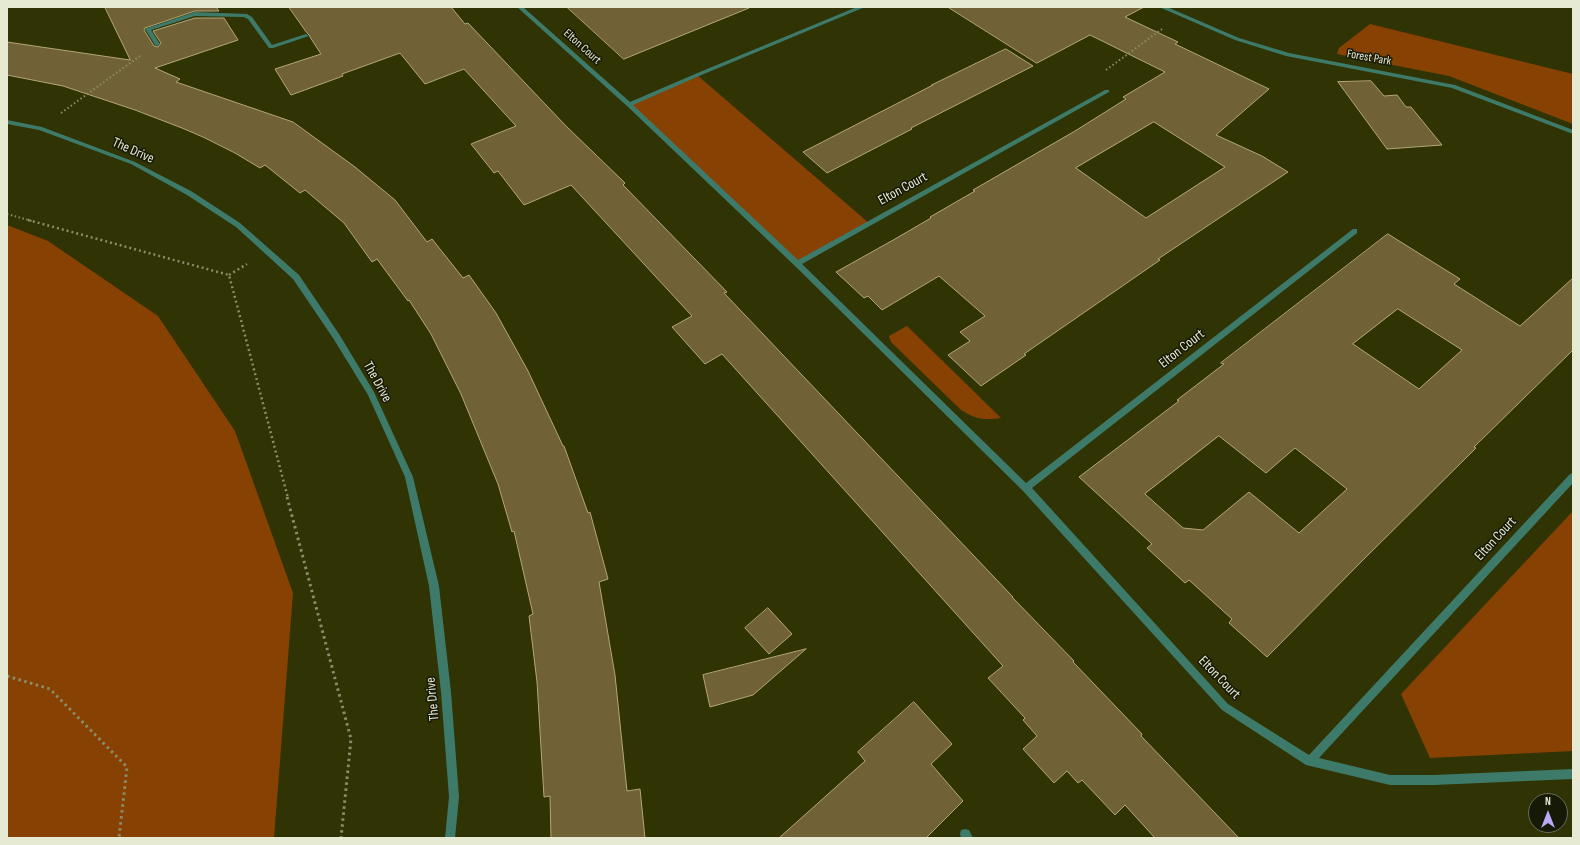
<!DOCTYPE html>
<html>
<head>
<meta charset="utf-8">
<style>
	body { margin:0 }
	#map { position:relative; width:1580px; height:845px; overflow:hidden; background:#303303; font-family:"Sofia Sans Condensed",sans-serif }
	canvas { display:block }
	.frame { position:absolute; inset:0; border:8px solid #e7ead2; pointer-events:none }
	.north { position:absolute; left:1528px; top:793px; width:40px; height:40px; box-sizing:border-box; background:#171907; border:1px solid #6a6d58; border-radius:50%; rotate:0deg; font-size:11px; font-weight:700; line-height:16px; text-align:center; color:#e7ead2 }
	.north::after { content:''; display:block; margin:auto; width:14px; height:18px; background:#baaaf6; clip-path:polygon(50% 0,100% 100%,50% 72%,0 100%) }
</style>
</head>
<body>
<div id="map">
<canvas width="1580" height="845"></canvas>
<div class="frame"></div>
<div class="north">N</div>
</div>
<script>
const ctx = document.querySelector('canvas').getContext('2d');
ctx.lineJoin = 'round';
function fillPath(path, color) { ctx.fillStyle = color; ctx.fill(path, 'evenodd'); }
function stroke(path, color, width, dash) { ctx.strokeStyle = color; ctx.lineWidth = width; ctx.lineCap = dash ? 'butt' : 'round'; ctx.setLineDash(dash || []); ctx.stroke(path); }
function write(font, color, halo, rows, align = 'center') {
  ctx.font = font + ' "Sofia Sans Condensed",sans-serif'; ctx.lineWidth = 3; ctx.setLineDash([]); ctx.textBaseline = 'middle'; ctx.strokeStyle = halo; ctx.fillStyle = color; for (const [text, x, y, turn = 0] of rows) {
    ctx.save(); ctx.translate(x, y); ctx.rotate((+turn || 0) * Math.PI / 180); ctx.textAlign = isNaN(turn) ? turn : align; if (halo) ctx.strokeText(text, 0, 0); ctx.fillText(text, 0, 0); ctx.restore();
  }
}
const green = new Path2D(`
	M1370,24L1573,74V124L1449,76L1337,54L1339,48Z
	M697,75L870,224L797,264L629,105Z
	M7,225L48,241L158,316L235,431L293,593L274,838H7Z
	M907,326L1001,418C983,420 977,420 961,410L891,342L889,336Z
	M1573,511V751L1430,758L1401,694Z`);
const building = new Path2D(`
	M105,7H216L219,11H195L145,28L144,30L154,46L158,47L161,43L153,31L195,18H224L238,40L155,68L180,79L176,82L293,122L355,167L395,200L427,242L432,239L463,278L469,275L496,313L528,371L563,446H564L588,513L590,512L608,579L599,582L615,675L627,791L640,789L645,838H551L550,796L544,797L537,682L529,616L533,614L514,531L512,532L498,484L461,394L431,334L409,300L408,301L377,259L372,262L344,223L305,190L300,193L265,165L260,168L235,153L203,137L182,128L135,110L63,86L7,75V42L130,60Z
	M289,7H451L465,24L468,23L566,126L625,183L623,185L727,292L724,293L1013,597H1012L1074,661L1073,662L1142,734L1141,736L1239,838H1155L1125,805L1115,815L1082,780L1078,783L1067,771L1054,783L1023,749L1037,736L1023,720L1025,718L988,678L1003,666L722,354L705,364L672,327L692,316L571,185L524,205L498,171L494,173L471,144L516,126L464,69L425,84L400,53L342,74L343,76L291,95L275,69L321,54L310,37V36L307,33Z
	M567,7H749V8L624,59Z
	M948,7H1144L1125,17L1178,42L1175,44L1269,89L1216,135L1262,156L1288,172L1158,259L1160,260L1024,354L1026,355L981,386L948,355L970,341L960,332L985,316L939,276L882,310L868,296L864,298L836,272L895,239L931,218L930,217L975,191L973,190L992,179L1075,131L1126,99L1123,97L1165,72L1090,35L1037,63ZM1154,122L1225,167L1146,218L1076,168Z
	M1006,49L1033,66L911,128L912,129L827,173L803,152L933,85H932Z
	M1371,81L1384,96L1397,95L1406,107H1411L1442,145L1387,149L1338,82Z
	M1388,234L1460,279L1454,284L1520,326L1573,278V350L1474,447L1476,448L1363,560L1267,657L1229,623L1232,619L1189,580L1185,583L1147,548L1152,544L1079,477L1179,401L1177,400L1224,364L1221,363ZM1398,309L1462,350L1419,389L1353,344ZM1219,436L1266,473L1295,448L1347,489L1299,533L1249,492L1203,530L1183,528L1145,494Z
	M768,608L792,634L769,654L745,628Z
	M806,649L753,695L710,707L703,675Z
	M914,702L952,744L931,764L963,801L926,838H779L865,761L858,752Z`);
const pathFar2 = new Path2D(`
	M1106,70L1162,29
	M61,113L140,56
	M7,214L32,221`);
const pathFar1 = new Path2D(`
	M28,220L229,275L288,498
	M229,275L247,264`);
const path = new Path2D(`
	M287,497L351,739L341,838
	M7,676L50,689L127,767L119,838`);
const minor = new Path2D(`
	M517,7H523L630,102L695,74L857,7H865L699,76L633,105L798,260L1105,90H1109V92L802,264L1026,483L1353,229H1357V233L1032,488L1228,704L1309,755L1570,474L1573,473V483L1319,758L1390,775H1434L1573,769V779L1434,785H1390L1306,765L1222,710L1023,491L795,266L627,106Z
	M1159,7H1167L1239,38L1289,53L1455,85L1573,130V134L1452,88L1286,56L1235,40Z
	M195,12L247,14L252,17L272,45L306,34L309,36L273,48H269L248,19L244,17L195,16L151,30L160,44L157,46L155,45L145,29Z
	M7,120L42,127L135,162L191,191L240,223L299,275L339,334L374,392L413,477L439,586L451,692L459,797L455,838H445L449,797L441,692L429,586L405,477L368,395L333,338L293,279L236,227L187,195L131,164L39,130L7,124Z
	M965,829L969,830L973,838H961L960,834L961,830Z`);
const farStreetnames = [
	["Elton Court",582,47,42],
	["Forest Park",1369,58,10]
];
const streetNames = [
	["The Drive",133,151,24],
	["Elton Court",903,189,-29],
	["Elton Court",1182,349,-38],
	["The Drive",377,382,61],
	["Elton Court",1496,539,-47],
	["Elton Court",1219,678,46],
	["The Drive",433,699,-95]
];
fillPath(green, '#874203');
fillPath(building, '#706236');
stroke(building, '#b4a677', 1);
stroke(pathFar2, '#8a8d69', 2, [1.5, 2.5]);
stroke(pathFar1, '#8a8d69', 2.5, [2, 3]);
stroke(path, '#8a8d69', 3, [2.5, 3.5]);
fillPath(minor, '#3d7a69');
write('12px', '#e7ead2', '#171907', farStreetnames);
write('14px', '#e7ead2', '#171907', streetNames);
</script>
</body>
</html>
